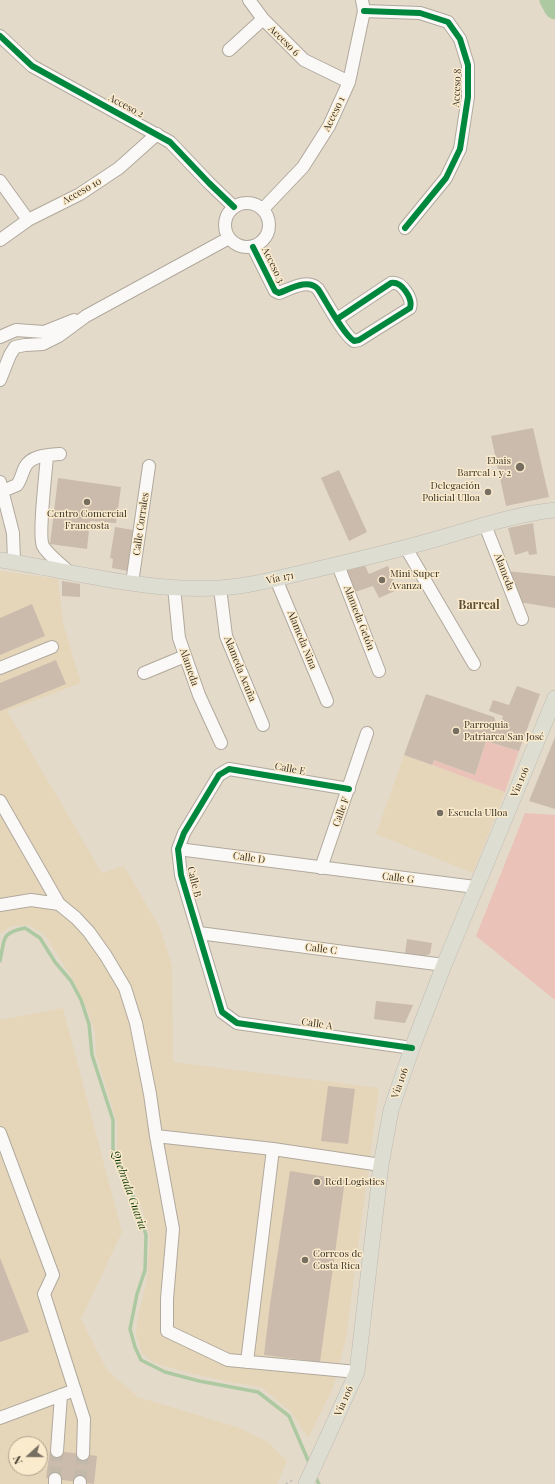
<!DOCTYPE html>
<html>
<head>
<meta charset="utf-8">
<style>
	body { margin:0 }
	#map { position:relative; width:555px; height:1484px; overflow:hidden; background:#e4daca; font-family:"Playfair Display",serif }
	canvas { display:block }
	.north { position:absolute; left:8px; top:1436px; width:40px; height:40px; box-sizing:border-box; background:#fbebcd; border:1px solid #aea28b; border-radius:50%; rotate:249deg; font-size:11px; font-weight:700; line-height:16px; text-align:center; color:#3a3428 }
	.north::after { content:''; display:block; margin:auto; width:14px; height:18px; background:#766e61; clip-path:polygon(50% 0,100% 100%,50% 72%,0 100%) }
</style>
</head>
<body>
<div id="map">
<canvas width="555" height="1484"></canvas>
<div class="north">N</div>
</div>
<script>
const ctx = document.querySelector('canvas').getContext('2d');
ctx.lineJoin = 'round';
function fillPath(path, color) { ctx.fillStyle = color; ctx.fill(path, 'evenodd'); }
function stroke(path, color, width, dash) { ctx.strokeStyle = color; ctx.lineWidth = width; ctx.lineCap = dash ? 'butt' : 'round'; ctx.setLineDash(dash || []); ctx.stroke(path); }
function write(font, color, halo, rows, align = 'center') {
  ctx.font = font + ' "Playfair Display",serif'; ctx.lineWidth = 3; ctx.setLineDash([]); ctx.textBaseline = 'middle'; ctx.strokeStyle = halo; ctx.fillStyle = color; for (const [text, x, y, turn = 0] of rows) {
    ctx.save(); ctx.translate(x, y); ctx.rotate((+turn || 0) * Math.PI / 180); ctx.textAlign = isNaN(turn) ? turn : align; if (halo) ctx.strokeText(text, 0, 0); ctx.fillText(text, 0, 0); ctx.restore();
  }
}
const built = new Path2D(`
	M0,571L58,579L63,623L81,683L7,711L102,873L124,866L160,928L172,966L173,1062L379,1088L346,1338L333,1388L308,1438L291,1412L261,1387L229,1382L185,1372L152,1362L142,1353L136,1335L138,1316L147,1280L150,1238L141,1205L117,1153V1123L96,1054L95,1033L89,1014L71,976L44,934L29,925L11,926L0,934Z
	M404,755L505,792L473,873L376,834Z
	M63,1008L122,1232L81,1319L107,1370L138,1397L237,1427L268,1442L287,1461L277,1484H0V1020ZM16,1444H40V1468H16Z`);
const green = new Path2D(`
	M486,741L519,751L505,792L432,765L434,760L475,775Z
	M525,813L555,815V1000L476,936Z`);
const stream = new Path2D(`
	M0,961C5,939 0,933 25,928L40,938L55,962L71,981L81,1000L89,1024L92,1055L113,1120V1149L120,1172L133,1196L146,1235L145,1270L137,1294L130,1329L135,1347L141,1360L165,1372L199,1381L258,1392L289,1416L310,1465
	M315,1476L319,1484`);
const river = new Path2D(`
	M550,0L555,9`);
const building = new Path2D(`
	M533,428L549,497L506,506L491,436Z
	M339,470L367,532L349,541L321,478Z
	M58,478L121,487L116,523L90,521L87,549L50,544Z
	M533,523L537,554L529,555L528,551L515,555L508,528Z
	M115,527L134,530L128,571L112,568L113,559L110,558Z
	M363,562L369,574L388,566L397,590L379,598L373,586L355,592L345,567Z
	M507,571L555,576V608L519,602Z
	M62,581L80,584V597L62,596Z
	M32,604L45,636L0,655V618Z
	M56,660L66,684L0,711V683Z
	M517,686L540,694L519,751L486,741L475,775L434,760L432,765L404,755L426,694L494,717L496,722L500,724L503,716L489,711L493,700L509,705Z
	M555,737V809L529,801Z
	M407,939L432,943L430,954L422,957L405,954Z
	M376,1001L413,1005L405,1023L374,1019Z
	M328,1086L355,1089L348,1144L321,1141Z
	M290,1171L345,1180L320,1362L264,1355L270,1304Z
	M0,1258L29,1332L0,1342Z
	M50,1450L97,1456L94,1484L46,1478Z`);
const minorTunnel = new Path2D(`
	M55,1479L57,1451
	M80,1482L83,1454`);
const path = new Path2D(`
	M286,1484L294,1479`);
const minor = new Path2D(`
	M249,0L263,19L304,60L349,82
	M364,11L420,13L448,22L460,39L468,65V97L460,149L446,178L405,228
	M0,36L32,66L170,142L209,183L234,207
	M229,50L263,19
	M0,181L28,220
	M225 225a22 22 0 1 1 44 0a22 22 0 1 1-44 0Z
	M263,209L303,167L329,126L349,82L364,11L362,0
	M0,240L28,220L80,194L119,168L157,134
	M253,247L275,291L279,293C290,289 308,278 318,289C326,301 343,334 354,341L359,340L410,308C413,299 402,281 391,283L337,319
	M0,337L16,330L44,332L74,320
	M0,380L10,355L15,347L25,345L43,344L59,336L86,316L229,238
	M47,456C46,471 38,536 43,546C48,555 62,565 70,573
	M0,482L13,533L14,562
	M3,491L17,485C21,480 22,473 25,467C31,455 48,455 60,454
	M485,525L522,619
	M406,548L474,664
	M338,565L379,671
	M276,579L327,701
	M132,583L149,466
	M174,587L179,638L199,695L221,743
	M220,588L226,636L263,725
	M0,668L52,647
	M144,673L185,656
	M349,789L229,769L219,775L184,833L178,849L181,875L222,1012L237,1023L412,1048
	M0,801L59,904
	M178,849L475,887
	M321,868L367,733
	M0,905L31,900L59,904L76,918L89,932L106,956L125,988L136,1023L150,1094L156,1136L173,1229L167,1299V1331L228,1360L357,1372
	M199,933L444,965
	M0,1133L53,1275L44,1294L84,1419L83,1454
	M156,1136L273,1149L381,1165
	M247,1362L273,1149
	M0,1418L75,1390
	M57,1451L61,1395
	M55,1484V1479
	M80,1484V1482`);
const major = new Path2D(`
	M0,560C72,571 145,592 219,588C251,586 283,577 314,570C356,560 399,550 440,538C478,527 516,514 555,510
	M306,1484L357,1372L381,1165L391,1110L412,1048L444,965L555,698`);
const cycleway = new Path2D(`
	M364,11L420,13L448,22L460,39L468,65V97L460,149L446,178L405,228
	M0,36L32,66L170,142L209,183L234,207
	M253,247L275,291L279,293C290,289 308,278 318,289C326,301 343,334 354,341L359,340L410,308C413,299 402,281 391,283L337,319
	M349,789L229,769L219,775L184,833L178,849L181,875L222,1012L237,1023L412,1048`);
const markers = [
	[520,467,5,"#766e61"],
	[488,492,4,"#766e61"],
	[87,502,4,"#766e61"],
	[382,580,4,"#766e61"],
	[456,731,4,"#766e61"],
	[440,813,4,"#766e61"],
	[317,1182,4,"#766e61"],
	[305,1260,4,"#766e61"]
];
const streetNames = [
	["Acceso 6",284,41,45],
	["Acceso 8",457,88,-87],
	["Acceso 2",126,106,28],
	["Acceso 1",334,114,-64],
	["Acceso 10",82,191,-30],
	["Acceso 3",273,265,64],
	["Calle Corrales",141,524,-82],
	["Alameda",504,572,69],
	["Vía 171",280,578,-12],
	["Alameda Getón",359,618,69],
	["Alameda Nina",302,640,68],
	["Alameda",189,667,71],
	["Alameda Acuña",240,669,68],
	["Calle E",290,769,10],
	["Vía 106",520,782,-67],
	["Calle F",341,812,-70],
	["Calle D",249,858,8],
	["Calle G",398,878,7],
	["Calle B",194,882,76],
	["Calle C",321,949,7],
	["Calle A",317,1024,8],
	["Vía 106",400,1083,-71],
	["Vía 106",344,1401,-66]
];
const poiNames = [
	["Ebais",511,461,"right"],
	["Barreal 1 y 2",511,473,"right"],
	["Delegación",480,486,"right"],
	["Policial Ulloa",480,498,"right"],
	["Centro Comercial",87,514,"center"],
	["Francosta",87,526,"center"],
	["Mini Super",390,574],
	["Avanza",390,586],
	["Parroquia",464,725],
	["Patriarca San José",464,737],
	["Escuela Ulloa",448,813],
	["Red Logistics",325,1182],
	["Correos de",313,1254],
	["Costa Rica",313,1266]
];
const waterNames = [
	["Quebrada Guaria",129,1190,70]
];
const quarterNames = [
	["Barreal",479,605]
];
fillPath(built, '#e5d6ba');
fillPath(green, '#eac2b8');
stroke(stream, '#adc9a2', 3.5);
stroke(river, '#adc9a2', 21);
fillPath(building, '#cabbad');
stroke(minorTunnel, '#c2b9aa', 12, [12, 6]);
stroke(minor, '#b0a99d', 14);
stroke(major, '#bfbab2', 16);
stroke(path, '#c5c0bb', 2, [2, 3]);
stroke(minor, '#fbf9f7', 12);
stroke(major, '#ddddd1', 15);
stroke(cycleway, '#00873e', 6);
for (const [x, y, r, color] of markers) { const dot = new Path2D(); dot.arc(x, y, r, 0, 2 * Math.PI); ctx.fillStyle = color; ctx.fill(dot); stroke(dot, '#fbebcd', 1.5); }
write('10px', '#3a3428', '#fbebcd', streetNames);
write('10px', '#3a3428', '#fbebcd', poiNames, 'left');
write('italic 11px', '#0a3807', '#fbebcd', waterNames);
write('bold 12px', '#5e5036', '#fbebcd', quarterNames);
</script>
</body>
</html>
